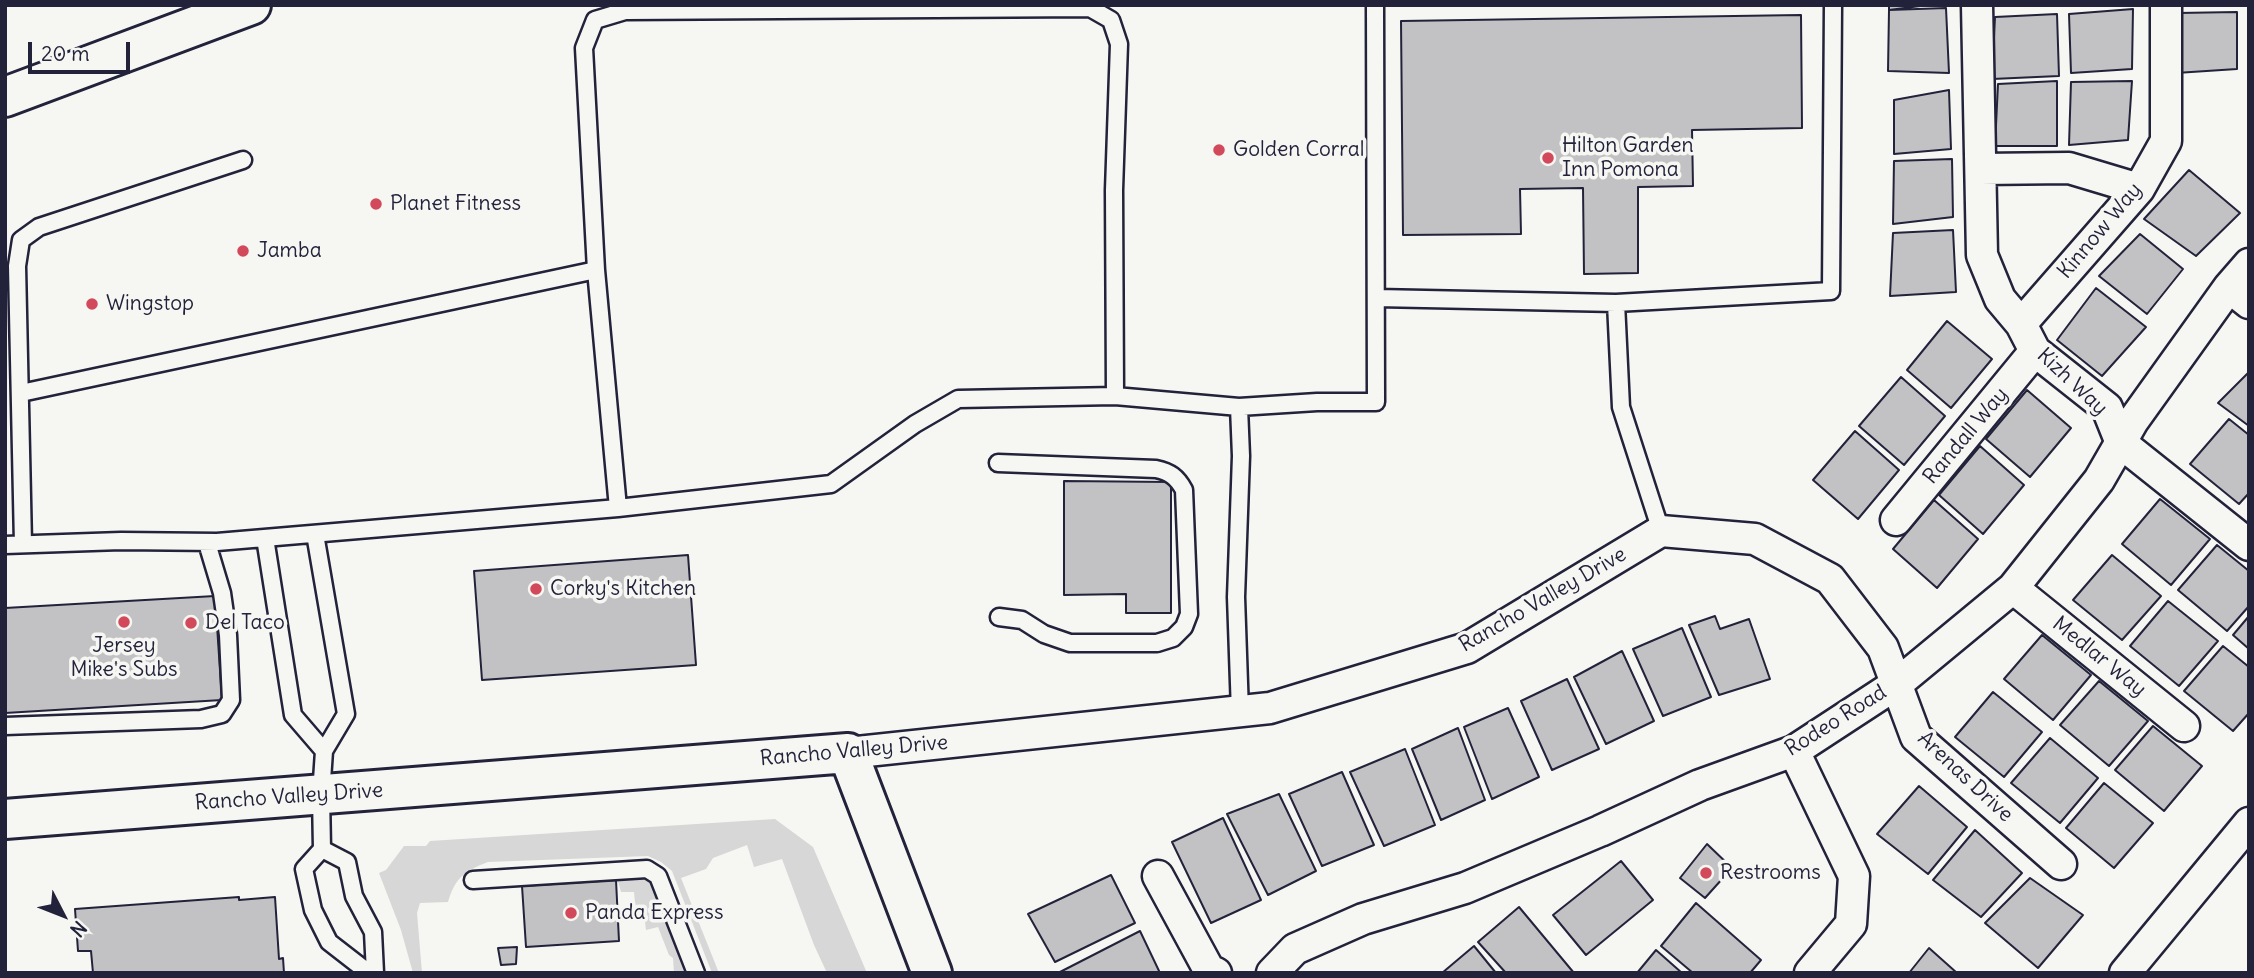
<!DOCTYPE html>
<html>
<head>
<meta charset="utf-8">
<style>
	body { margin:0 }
	#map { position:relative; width:2254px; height:978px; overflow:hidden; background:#f6f6f2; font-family:Delius,sans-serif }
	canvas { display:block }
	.frame { position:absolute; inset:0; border:7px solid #22223b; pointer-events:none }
	.north { position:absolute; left:28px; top:880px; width:70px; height:70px; -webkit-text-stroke:5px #f6f6f2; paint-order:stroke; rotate:132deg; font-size:19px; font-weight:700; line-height:28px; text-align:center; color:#22223b }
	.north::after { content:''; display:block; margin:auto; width:24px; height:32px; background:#22223b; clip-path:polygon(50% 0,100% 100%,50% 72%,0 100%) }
	.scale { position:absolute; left:28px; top:42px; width:102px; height:32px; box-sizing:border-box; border:4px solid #22223b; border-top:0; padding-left:9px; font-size:21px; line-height:24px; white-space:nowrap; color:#22223b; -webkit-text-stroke:5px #f6f6f2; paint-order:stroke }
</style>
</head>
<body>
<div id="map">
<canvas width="2254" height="978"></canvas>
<div class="frame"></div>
<div class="north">N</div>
<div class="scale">20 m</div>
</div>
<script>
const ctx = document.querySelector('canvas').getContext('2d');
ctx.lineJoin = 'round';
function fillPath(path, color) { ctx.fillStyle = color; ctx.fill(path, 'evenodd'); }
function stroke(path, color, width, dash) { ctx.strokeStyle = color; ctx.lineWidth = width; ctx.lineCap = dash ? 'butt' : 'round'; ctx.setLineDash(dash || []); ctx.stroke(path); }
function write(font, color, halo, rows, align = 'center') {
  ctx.font = font + ' Delius,sans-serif'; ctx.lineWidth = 7; ctx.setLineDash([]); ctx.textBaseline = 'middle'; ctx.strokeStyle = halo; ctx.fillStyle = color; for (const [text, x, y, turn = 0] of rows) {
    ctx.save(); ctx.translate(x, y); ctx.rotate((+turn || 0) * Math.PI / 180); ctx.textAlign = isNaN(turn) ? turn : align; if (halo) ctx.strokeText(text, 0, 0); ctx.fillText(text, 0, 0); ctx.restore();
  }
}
const green = new Path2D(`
	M775,819L813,847L867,973H827L814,945L782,859L754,867L747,845L713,858L706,869L681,878L719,973H712L672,871L661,862L648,856L488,862C464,871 455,878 448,902L420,903L417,913L422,973H413L401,930L379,873L386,870L404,846H426L430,841Z
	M648,878L656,888L689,973H674L673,958L669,955L658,927L646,930L644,914H636L634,892H621L618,881Z`);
const building = new Path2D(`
	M1889,5H1928L1889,10Z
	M1946,8L1949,73L1888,71L1889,10Z
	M2133,9L2132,69L2071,73L2069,14Z
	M2237,12V69L2176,73L2178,13Z
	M2057,14L2059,76L1992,79L1995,17Z
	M1801,15L1802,128L1692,130L1693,186L1638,187V273L1584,274L1583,188L1520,189L1521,234L1403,235L1401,21Z
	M2057,81V146H1995L1998,84Z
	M2132,81L2128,140L2069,145L2071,82Z
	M1949,90L1951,149L1894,154V100Z
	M1952,159L1953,217L1893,224L1894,161Z
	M2189,170L2240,213L2196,256L2144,219Z
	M1953,230L1956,292L1890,296L1893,233Z
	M2140,234L2183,269L2147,314L2099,276Z
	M2096,288L2146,327L2102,376L2057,340Z
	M1947,321L1992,359L1951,408L1907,370Z
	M2249,372V426L2218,403Z
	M1901,377L1945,416L1904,465L1859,426Z
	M2027,390L2071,428L2030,477L1986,439Z
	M2229,419L2249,435V493L2239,504L2190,464Z
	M1855,431L1899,470L1858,519L1813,480Z
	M1980,446L2024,485L1983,534L1939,495Z
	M1064,481L1171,482V613H1126V594L1064,595Z
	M2160,499L2210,539L2171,585L2122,544Z
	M1934,500L1978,539L1937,588L1893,549Z
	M2217,545L2249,571V606L2227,631L2178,590Z
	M688,555L696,665L482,680L474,571Z
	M2112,555L2161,596L2122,640L2073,600Z
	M215,596L222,700L5,713V608Z
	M2168,601L2218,641L2179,686L2130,646Z
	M1715,616L1720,629L1749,619L1770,679L1719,695L1689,625Z
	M2249,616V649L2233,635Z
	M1682,628L1711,697L1663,716L1633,649Z
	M2042,635L2091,675L2053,720L2004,679Z
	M2223,646L2249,667V713L2233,731L2184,691Z
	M1622,651L1654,721L1606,744L1574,677Z
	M1567,679L1599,749L1552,770L1521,701Z
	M2099,681L2148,721L2109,766L2060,725Z
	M1993,692L2042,732L2004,777L1955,737Z
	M1508,708L1539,777L1492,799L1464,727Z
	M2153,726L2202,766L2164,811L2115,770Z
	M1458,728L1485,800L1441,820L1412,749Z
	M2050,738L2098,778L2060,823L2011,783Z
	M1405,749L1435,825L1384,846L1350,772Z
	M1342,772L1374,845L1322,866L1289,794Z
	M2104,783L2153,823L2114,868L2066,828Z
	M1919,786L1967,827L1928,874L1877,834Z
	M1279,794L1316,871L1268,895L1227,814Z
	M1223,818L1261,900L1211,923L1172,842Z
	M1975,830L2022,873L1981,917L1933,880Z
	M1707,844L1732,868L1705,898L1680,878Z
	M1621,861L1653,900L1586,955L1553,915Z
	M1111,875L1135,923L1055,962L1028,914Z
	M2030,878L2083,915L2038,968L1985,923Z
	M616,880L619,941L526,947L522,886Z
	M239,897V900L275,897L279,959L283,958L284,973H93L91,951H78L75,909Z
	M1696,903L1761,960L1750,973H1693L1661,946Z
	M1519,907L1574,973H1506L1478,942Z
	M1140,931L1160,973L1060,972Z
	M1474,946L1496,973H1442Z
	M517,947L516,964L501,965L498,948Z
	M1929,948L1957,973H1909Z
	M1656,950L1682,973H1637Z`);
const service = new Path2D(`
	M596,270L584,48L595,20L625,11L1090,8L1111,20L1119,44L1114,190L1115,396
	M1377,298L1616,303
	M21,393L596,270L618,508
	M1239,407L1317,402H1376L1375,5
	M998,463L1156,469C1170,472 1177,477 1184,490L1189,614L1184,627L1173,638L1157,643H1070L1044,634L1022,620L999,617
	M1661,531L1621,407L1616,303L1831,291L1833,5
	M315,534L346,714L324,751L321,795L322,849L304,869L313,910L329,942L369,973
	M265,538L293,715L324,751
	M23,544L17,266L21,240L39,227L243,160
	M5,545L121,541L217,542L618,508L831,484L915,424L958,399L1115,396L1239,407L1241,456L1236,597L1240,712
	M5,726L201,719L222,714L231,700L228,635L222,593L207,543
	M322,849L347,862L354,896L373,932L375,973
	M473,880L647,869L658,876L696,973`);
const minor = new Path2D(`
	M1977,5L1982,255L2000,299L2021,324L2035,351L2107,408L2121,443L2249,545
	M1981,169L2069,168L2139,189
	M2229,287L2249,303
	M2021,324L2139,189L2166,141V5
	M1896,520L2035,351
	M2013,588L2184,726
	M1794,751L1854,876L1851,924L1810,973
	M848,753L1270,708L1467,648L1661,531L1755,539L1830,579L1883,648L1916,737L2061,864
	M1158,876L1209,970L1216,973
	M1272,973L1295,949L1363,919L1465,888L1600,831L1700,785L1794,751L1898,683L2013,588L2099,480L2133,421L2229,287L2249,264
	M2125,973L2249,823`);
const tertiary = new Path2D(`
	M5,819L848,753L932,973`);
const motorway = new Path2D(`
	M5,97L251,5`);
const markers = [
	[1219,150,7,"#d1495b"],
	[1548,158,7,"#d1495b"],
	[376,204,7,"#d1495b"],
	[243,251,7,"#d1495b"],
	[92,304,7,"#d1495b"],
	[536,589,7,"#d1495b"],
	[124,622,7,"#d1495b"],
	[191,623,7,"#d1495b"],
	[1706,873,7,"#d1495b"],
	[571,913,7,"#d1495b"]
];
const poiNames = [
	["Hilton Garden",1562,146],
	["Inn Pomona",1562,170],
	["Golden Corral",1233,150],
	["Planet Fitness",390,204],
	["Jamba",257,251],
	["Wingstop",106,304],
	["Corky's Kitchen",550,589],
	["Del Taco",205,623],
	["Jersey",124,646,"center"],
	["Mike's Subs",124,670,"center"],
	["Restrooms",1720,873],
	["Panda Express",585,913]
];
const streetNames = [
	["Kinnow Way",2100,231,-50],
	["Kizh Way",2072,382,43],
	["Randall Way",1966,436,-50],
	["Rancho Valley Drive",1543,600,-30],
	["Medlar Way",2099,657,39],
	["Rodeo Road",1836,721,-32],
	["Rancho Valley Drive",854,751,-5],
	["Arenas Drive",1965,777,43],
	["Rancho Valley Drive",289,797,-4]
];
fillPath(green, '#d7d7d7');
fillPath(building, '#c2c2c4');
stroke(building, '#22223b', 2);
stroke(service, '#22223b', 21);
stroke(minor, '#22223b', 35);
stroke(tertiary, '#22223b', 44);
stroke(motorway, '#22223b', 44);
stroke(service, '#f6f6f2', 16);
stroke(minor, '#f6f6f2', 30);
stroke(tertiary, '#f6f6f2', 38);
stroke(motorway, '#f6f6f2', 38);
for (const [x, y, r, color] of markers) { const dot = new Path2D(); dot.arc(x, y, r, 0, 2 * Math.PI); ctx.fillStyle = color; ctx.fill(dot); stroke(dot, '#f6f6f2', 2.5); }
write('21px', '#22223b', '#f6f6f2', poiNames, 'left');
write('21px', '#22223b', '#f6f6f2', streetNames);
</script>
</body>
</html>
